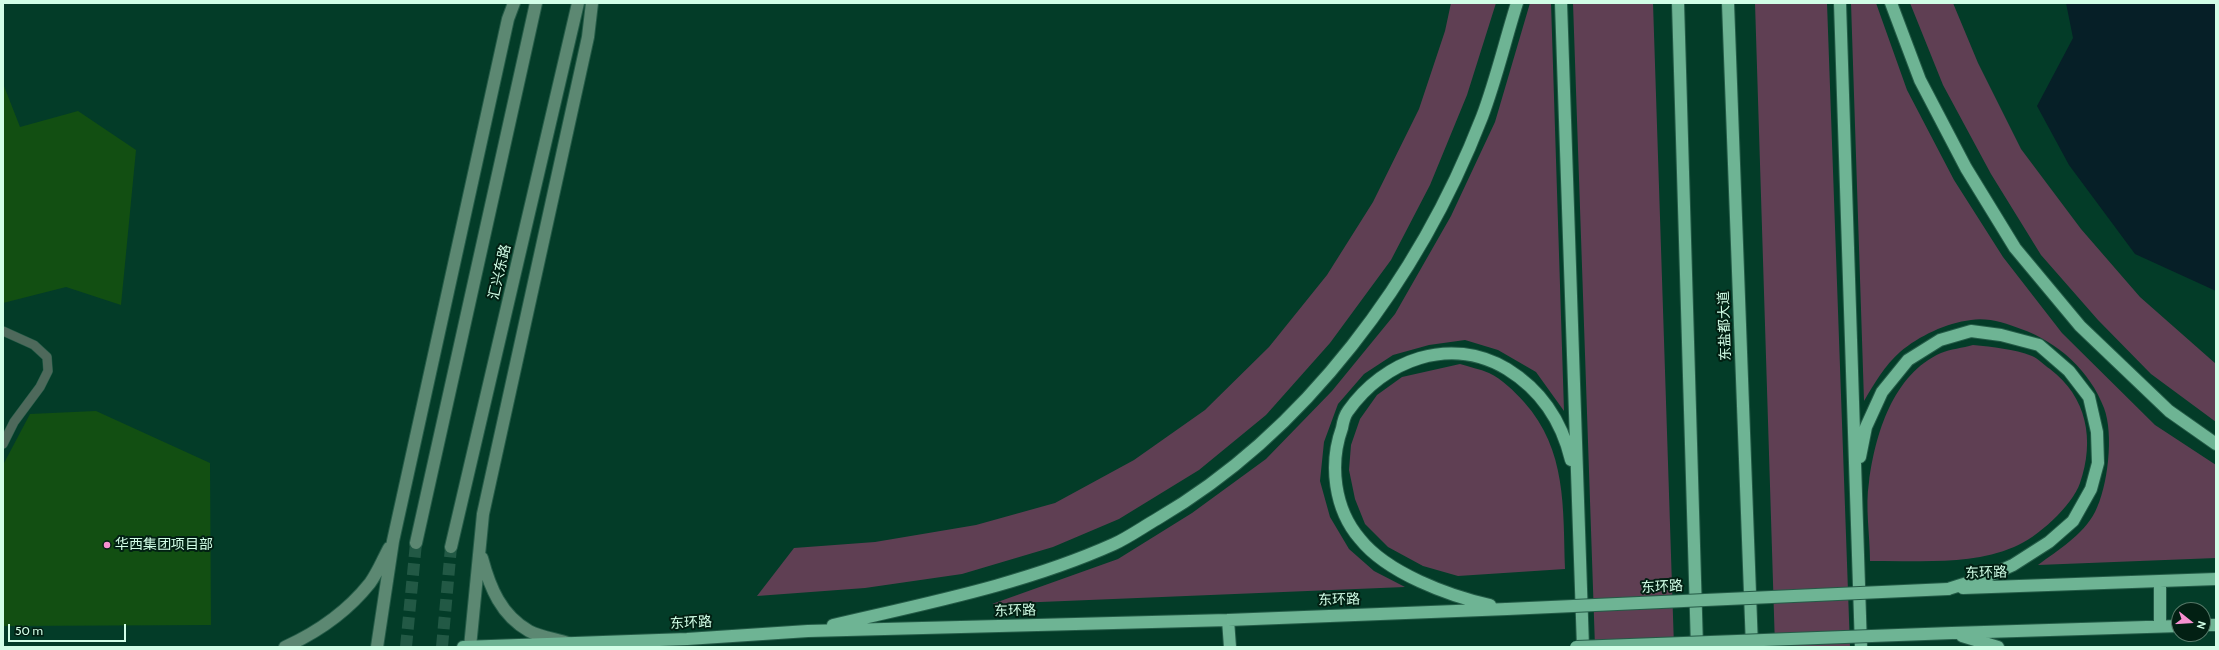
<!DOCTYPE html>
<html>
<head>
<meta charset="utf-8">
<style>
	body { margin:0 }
	#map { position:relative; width:2219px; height:650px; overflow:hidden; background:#033c28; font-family:Cabin,sans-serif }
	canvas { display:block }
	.frame { position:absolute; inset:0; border:4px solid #d2fee7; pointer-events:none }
	.north { position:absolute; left:2171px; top:602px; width:40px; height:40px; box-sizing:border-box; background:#022013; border:1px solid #557968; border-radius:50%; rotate:107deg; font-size:11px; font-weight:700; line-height:16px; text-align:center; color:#d2fee7 }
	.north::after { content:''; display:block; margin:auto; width:14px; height:18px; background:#f690d0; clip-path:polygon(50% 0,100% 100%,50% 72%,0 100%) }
	.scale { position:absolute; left:8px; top:624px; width:118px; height:18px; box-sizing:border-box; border:2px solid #d2fee7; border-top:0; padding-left:5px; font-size:12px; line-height:14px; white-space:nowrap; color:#d2fee7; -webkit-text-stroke:3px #022013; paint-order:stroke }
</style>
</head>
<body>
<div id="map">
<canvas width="2219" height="650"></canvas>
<div class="frame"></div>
<div class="north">N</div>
<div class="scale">50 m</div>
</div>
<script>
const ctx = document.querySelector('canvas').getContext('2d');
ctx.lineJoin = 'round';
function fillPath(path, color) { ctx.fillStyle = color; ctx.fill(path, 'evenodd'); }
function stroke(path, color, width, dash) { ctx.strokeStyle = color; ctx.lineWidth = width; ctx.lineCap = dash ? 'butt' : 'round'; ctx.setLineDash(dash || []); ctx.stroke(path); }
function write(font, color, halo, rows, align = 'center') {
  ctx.font = font + ' Cabin,"Noto Sans SC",sans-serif'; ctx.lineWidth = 4; ctx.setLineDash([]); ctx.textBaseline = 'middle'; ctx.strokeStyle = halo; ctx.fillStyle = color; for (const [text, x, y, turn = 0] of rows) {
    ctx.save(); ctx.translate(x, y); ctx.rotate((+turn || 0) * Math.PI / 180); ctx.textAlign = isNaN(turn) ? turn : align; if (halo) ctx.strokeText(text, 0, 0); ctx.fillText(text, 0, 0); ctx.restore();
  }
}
const green = new Path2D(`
	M1451,3H1496L1467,95L1430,185L1391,260L1330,343L1266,415L1199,470L1119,519L1053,547L962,574L865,588L757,596L794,548L875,542L976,525L1055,503L1134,460L1205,410L1269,347L1327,275L1373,202L1419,109L1445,31Z
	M1530,3H1551L1564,411L1536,372L1498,350L1465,340L1429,345L1393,355L1364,374L1338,404L1324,442L1320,481L1330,517L1349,549L1374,571L1405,587L992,604L1118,559L1192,513L1266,459L1332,391L1395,314L1451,216L1495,122Z
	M1573,3H1653L1674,647H1595Z
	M1755,3H1827L1850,647H1775Z
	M1851,3H1876L1907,90L1954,180L2003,257L2062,333L2155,425L2216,465V558L2038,565C2058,550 2083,535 2095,512C2108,487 2114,434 2104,408C2090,371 2058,342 2021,329C2006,323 1987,317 1971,320C1946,323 1919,336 1900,352C1885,365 1874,384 1864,401Z
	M1910,3H1953L1978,63L2021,149L2081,229L2140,297L2216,364V422L2151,374L2098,320L2041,255L1991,174L1943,85Z
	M1973,345C1993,347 2014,349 2032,356C2039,359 2044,365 2050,369C2087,397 2095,440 2080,483C2072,506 2037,538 2014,547C1969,566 1918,560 1870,561C1870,536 1865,506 1869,482C1875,435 1893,374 1941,353C1950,349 1963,348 1973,345Z
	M1460,364C1469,367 1480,369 1489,373C1502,379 1514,391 1524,402C1567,450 1563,508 1565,569L1458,576L1423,566L1388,547L1365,524L1355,499L1349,470L1351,445L1360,419L1377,395L1402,377Z`);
const water = new Path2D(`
	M2066,3H2216V291L2135,254L2069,165L2037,106L2073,38Z`);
const building = new Path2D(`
	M4,86L20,127L78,111L136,150L121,305L66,287L3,303Z
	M96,411L210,463L211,625L3,626V465L30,414Z`);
const secondaryTunnel = new Path2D(`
	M406,647L416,543
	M442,647L451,547`);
const lane = new Path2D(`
	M3,331L34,345L47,357L48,371L40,387L14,422L3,444`);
const secondary = new Path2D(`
	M416,543L536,3
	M451,547L578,3
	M482,558C490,588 501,615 529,631C540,637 556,639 568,643
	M285,647C318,632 347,612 370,583C378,572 383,559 389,548
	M377,647L393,541L508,19L514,3
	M470,647L483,514L588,37L592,3`);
const highway = new Path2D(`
	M1561,3L1583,647
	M1678,3L1697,647
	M1728,3L1752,647
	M1840,3L1861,647
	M1891,3L1920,80L1966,168L2015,248L2080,326L2169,411L2216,444
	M1860,457L1866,427L1882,392L1908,360L1940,340L1971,331L2001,335L2039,345L2069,371L2089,397L2097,432L2098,463L2091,489L2073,521L2049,542L2013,565L1986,577L1948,589
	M2160,582V626
	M1963,588L2216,579
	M1490,605C1449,596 1387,573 1360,539C1334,509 1329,464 1342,428C1343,422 1345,415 1348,411C1384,360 1450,335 1507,369C1541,390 1562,422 1571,460
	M1228,620L1230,647
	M833,625C927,603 1025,584 1114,544C1129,537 1143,527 1157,519C1306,432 1420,277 1482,117C1496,80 1505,41 1517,3
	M2203,625H2216
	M1952,633L2179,626
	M1962,636L1998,647
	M463,647L687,639L808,631L1228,620L1507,609`);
const highwayBridge = new Path2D(`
	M1507,609L1948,589
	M1576,647L1952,633`);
const markers = [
	[107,545,4,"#f690d0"]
];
const streetNames = [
	["汇兴东路",500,272,-77],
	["东盐都大道",1725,326,-92],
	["东环路",1986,573,-2],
	["东环路",1662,587,-3],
	["东环路",1339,600,-2],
	["东环路",1015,611,-2],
	["东环路",691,623,-3]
];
const poiNames = [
	["华西集团项目部",115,545]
];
fillPath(green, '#5f3f53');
fillPath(water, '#061f27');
fillPath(building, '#124f12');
stroke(secondaryTunnel, '#225945', 12, [12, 6]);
stroke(lane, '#245b47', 10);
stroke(secondary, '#245b47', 14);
stroke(highway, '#245b47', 14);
stroke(lane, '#4e695b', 9);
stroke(secondary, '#5c8872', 12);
stroke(highway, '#6eb494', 12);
stroke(highwayBridge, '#245b47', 14, []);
stroke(highwayBridge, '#6eb494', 12);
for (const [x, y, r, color] of markers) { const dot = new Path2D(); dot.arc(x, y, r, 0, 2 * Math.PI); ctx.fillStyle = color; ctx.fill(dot); stroke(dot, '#022013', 1.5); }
write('14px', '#d2fee7', '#022013', streetNames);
write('14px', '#d2fee7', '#022013', poiNames, 'left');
</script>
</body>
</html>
